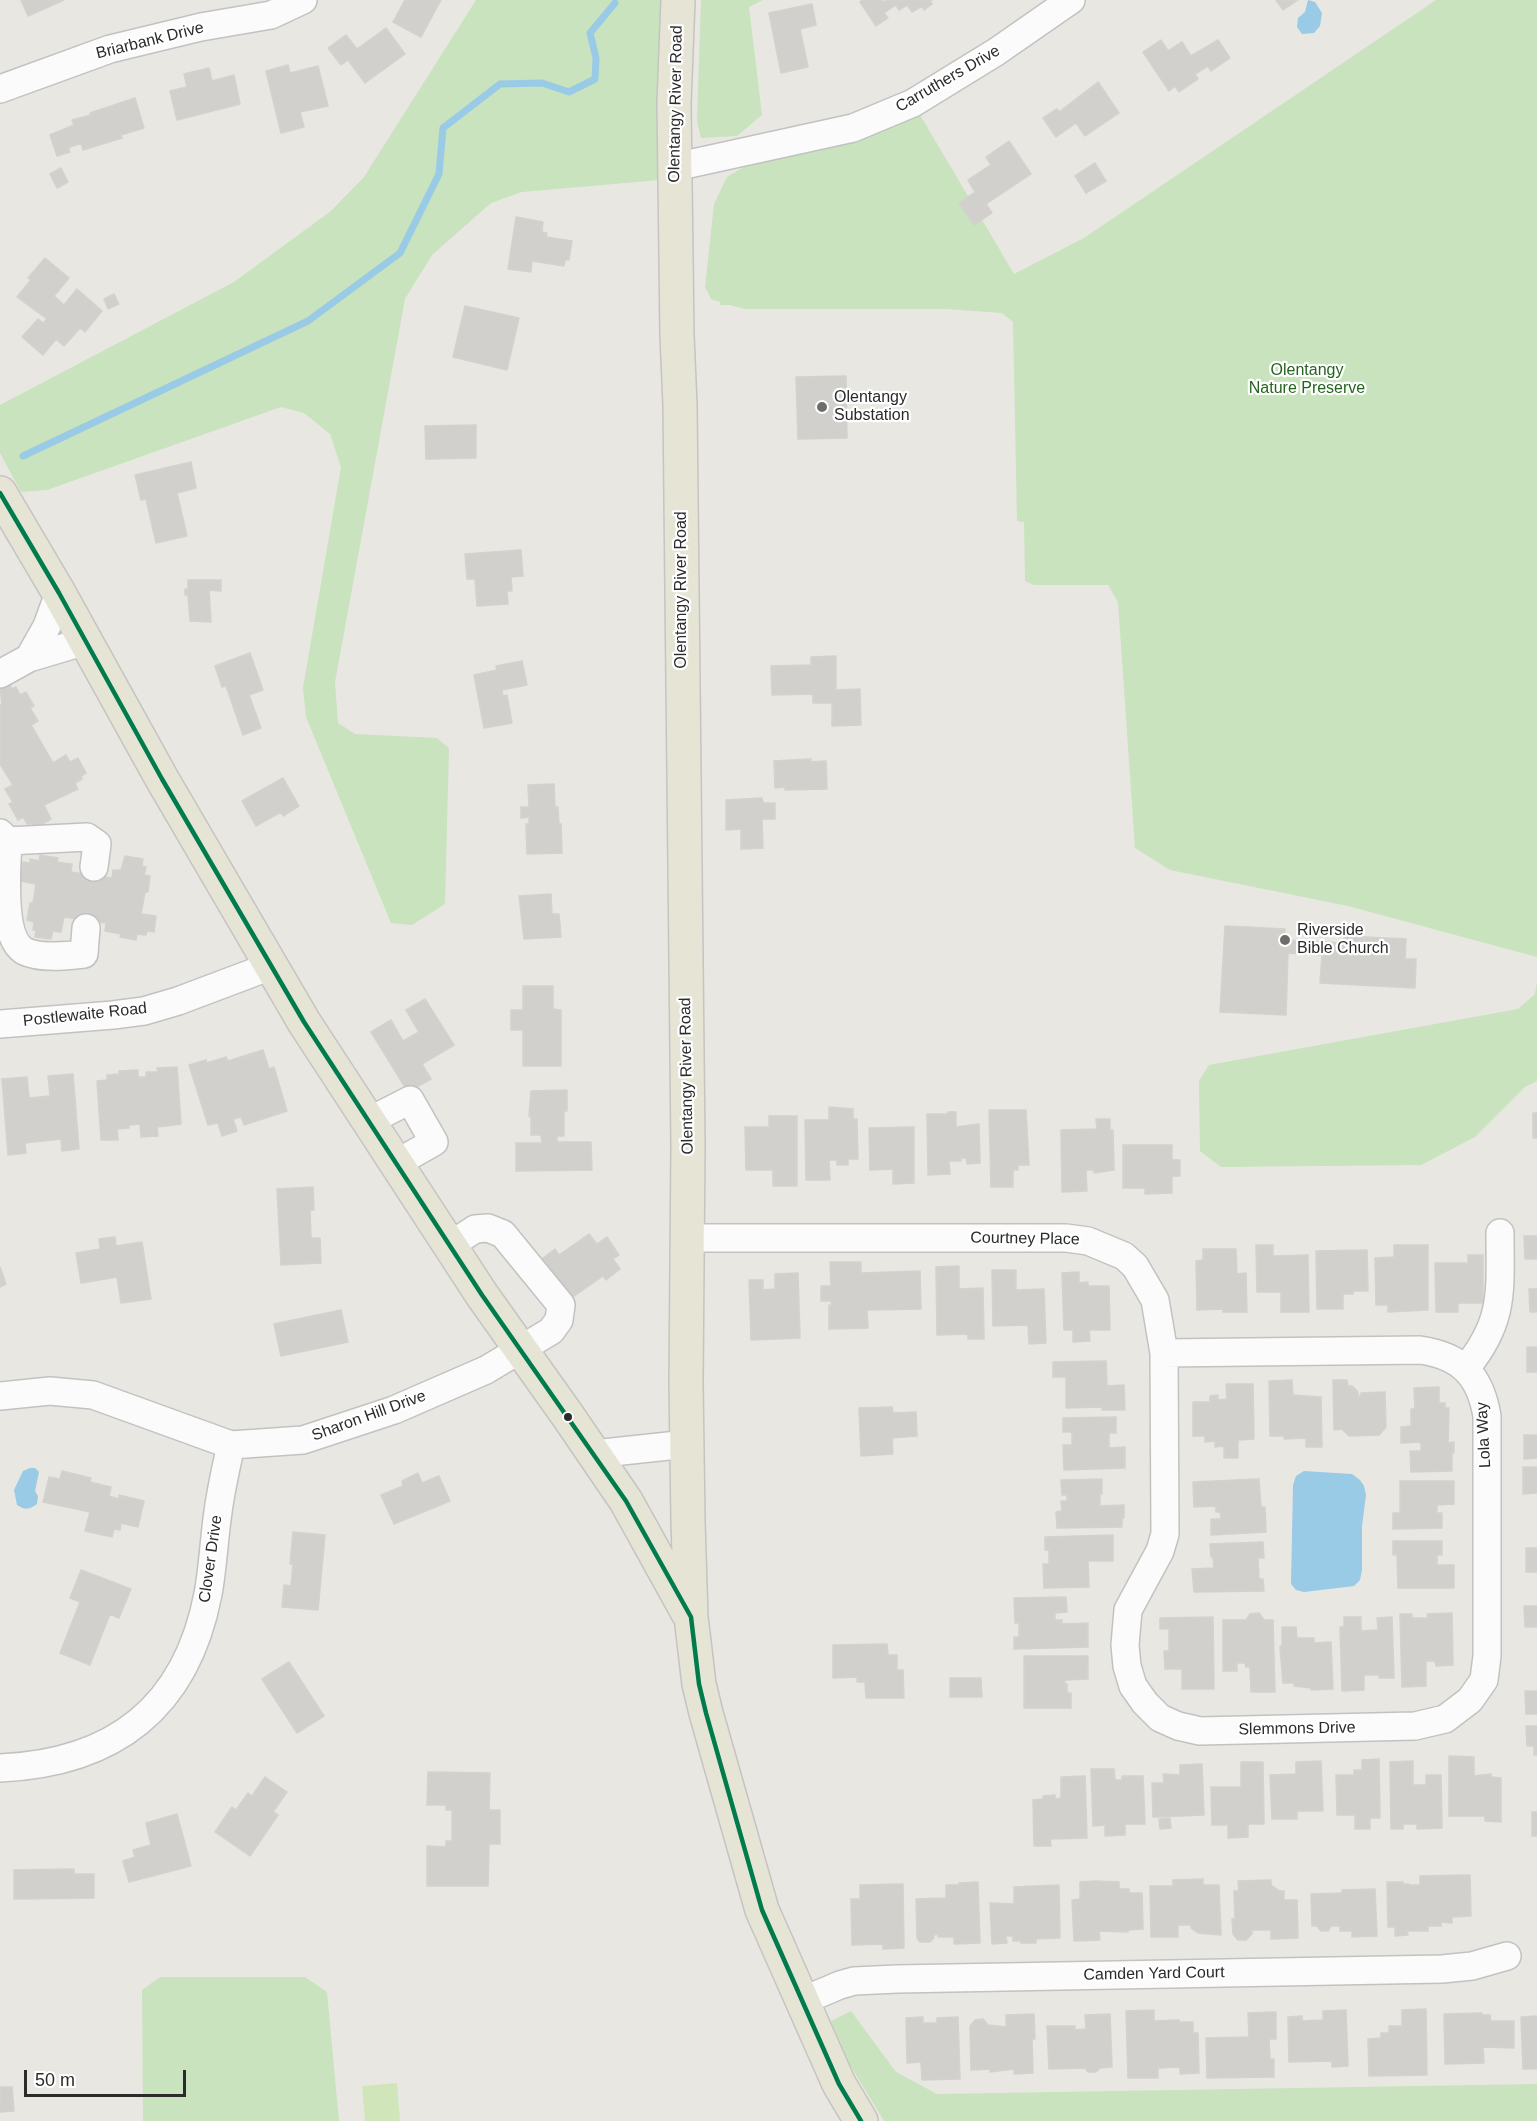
<!DOCTYPE html>
<html>
<head>
<meta charset="utf-8">
<style>
	body { margin:0 }
	#map { position:relative; width:1537px; height:2121px; overflow:hidden; background:#e8e7e2; font-family:Arial,sans-serif }
	canvas { display:block }
	.scale { position:absolute; left:24px; top:2070px; width:162px; height:27px; box-sizing:border-box; border:3px solid #2b2b2b; border-top:0; padding-left:8px; font-size:18px; line-height:21px; white-space:nowrap; color:#2b2b2b; -webkit-text-stroke:4px #fff; paint-order:stroke }
</style>
</head>
<body>
<div id="map">
<canvas width="1537" height="2121"></canvas>
<div class="scale">50 m</div>
</div>
<script>
const ctx = document.querySelector('canvas').getContext('2d');
ctx.lineJoin = 'round';
function fillPath(path, color) { ctx.fillStyle = color; ctx.fill(path, 'evenodd'); }
function stroke(path, color, width, dash) { ctx.strokeStyle = color; ctx.lineWidth = width; ctx.lineCap = dash ? 'butt' : 'round'; ctx.setLineDash(dash || []); ctx.stroke(path); }
function write(font, color, halo, rows, align = 'center') {
  ctx.font = font + ' Arial,sans-serif'; ctx.lineWidth = 4.5; ctx.setLineDash([]); ctx.textBaseline = 'middle'; ctx.strokeStyle = halo; ctx.fillStyle = color; for (const [text, x, y, turn = 0] of rows) {
    ctx.save(); ctx.translate(x, y); ctx.rotate((+turn || 0) * Math.PI / 180); ctx.textAlign = isNaN(turn) ? turn : align; if (halo) ctx.strokeText(text, 0, 0); ctx.fillText(text, 0, 0); ctx.restore();
  }
}
const green = new Path2D(`
	M476,0H665L660,180L522,192L491,203L432,255L405,299L335,682L338,723L355,734L437,738L449,748L445,904L412,925L391,923L306,717L303,688L341,467L330,434L304,413L281,407L47,490L21,492L0,453V405L234,282L331,211L364,177Z
	M701,0H763L749,7L762,115L737,136L701,138L697,121Z
	M1436,0H1537V957L1348,906L1170,870L1135,848L1118,602L1108,585H1034L1025,581L1024,522L1017,521L1013,322L1002,313L946,309H745L730,305H720V302L711,299L705,287L714,204L727,177L778,147L913,103L1014,274L1084,238Z
	M1537,982V1081L1525,1087L1475,1137L1421,1165L1221,1167L1200,1151L1199,1081L1209,1065L1518,1009L1535,994Z
	M160,1977H305L327,1992L339,2121H143L142,1990Z
	M851,2011L896,2072L937,2094L1537,2084V2121H884L850,2065L831,2021Z`);
const pitch = new Path2D(`
	M397,2083L400,2121H365L362,2086Z`);
const water = new Path2D(`
	M1308,0L1315,2L1322,13L1320,26L1314,33L1302,34L1297,27L1298,18L1305,12Z
	M30,1468H35L39,1472L35,1491L38,1496L37,1504C29,1510 25,1510 17,1505L14,1490L23,1471Z
	M1304,1471L1352,1474L1360,1480L1364,1486L1366,1495L1362,1526V1570L1360,1580L1354,1586L1304,1592L1296,1590L1291,1584L1293,1485L1296,1476Z`);
const stream = new Path2D(`
	M23,456L308,321L400,253L439,174L443,128L500,84L542,83L569,92L595,79L596,58L590,33L615,3`);
const building = new Path2D(`
	M21,0H64L28,16Z
	M405,0H441L421,37L393,22Z
	M862,0H881L883,2L887,0H932L930,1L932,4L924,10L922,6L912,12L907,5L899,10L896,5L884,13L888,18L876,26L860,2Z
	M1276,0H1298L1283,10Z
	M812,4L816,25L800,29L808,67L781,73L769,13Z
	M386,28L405,54L365,83L348,60L341,65L328,48L346,35L357,49Z
	M1161,40L1168,51L1182,42L1191,56L1218,40L1230,58L1211,71L1208,66L1195,74L1198,79L1179,92L1175,86L1169,91L1143,52Z
	M288,65L290,73L318,66L328,106L300,112L304,127L281,133L266,71Z
	M209,68L212,81L234,75L240,104L177,120L170,91L187,87L184,74Z
	M1098,82L1119,113L1085,136L1076,123L1056,137L1043,118L1057,109L1059,112Z
	M135,98L144,128L121,135L122,138L83,150L81,143L68,148L70,152L57,156L50,135L74,125L72,120L91,115L90,113Z
	M1009,141L1031,174L986,204L992,213L974,225L959,203L975,192L968,180L991,165L986,157Z
	M1095,163L1106,181L1086,193L1075,176Z
	M61,168L68,182L57,188L50,174Z
	M516,217L543,222L542,232L547,233L546,237L572,241L569,260H565L564,266L532,261L531,272L508,269Z
	M45,258L69,278L54,296L64,305L77,289L102,311L85,332L80,328L64,346L56,339L43,355L22,337L38,319L43,323L47,319L17,297L31,280L28,278Z
	M114,294L119,304L108,309L104,299Z
	M465,306L519,318L507,370L453,357Z
	M846,376L847,438L798,439L796,377Z
	M476,425V458L426,459L425,426Z
	M191,462L196,488L177,493L187,536L156,543L146,499L141,500L135,475Z
	M521,550L523,576L511,577L512,591H507L508,604L477,606L475,579H467L465,554Z
	M188,580H221V591L209,590L211,622L190,621L188,595H185V589H188Z
	M250,653L263,690L249,695L261,728L243,735L226,686L222,687L215,666Z
	M836,656V690L860,689L861,725L832,726V703H813V694L772,695L771,666L811,665V657Z
	M522,661L527,685L502,690L503,696L507,695L512,723L484,728L474,675L497,670L496,666Z
	M9,683L12,689L16,687L20,695L26,692L34,706L30,708L38,721L31,725L53,763L66,755L70,762L78,758L86,773L81,776L82,779L75,783L78,789L44,805L51,819L35,829L31,823L28,825L23,817L18,820L9,804L13,802L5,789L13,785L0,764V705L2,704L0,688Z
	M811,759V762L826,761L827,789L785,790V787L775,788L774,761Z
	M283,778L299,806L283,816L281,812L256,826L242,801Z
	M554,784L555,807H558L559,824H561L562,853L527,854L526,824H529V817L521,818V807H529L528,785Z
	M762,798L763,803H775V819H762L763,848L741,849V829L726,830V800Z
	M40,855L58,858L57,862L72,864L71,872L112,878L113,870H121L125,856L143,859L142,866L146,867L144,875L150,876L148,892H145L141,914L156,916L154,932L147,931L146,935L137,934L136,940L120,937L121,934L105,931L106,923L64,917L61,932L53,931L51,939L35,937L36,930H33L34,922L27,920L30,903H33L36,884L20,881L23,862L30,863V859L39,861Z
	M551,894L552,914H559L561,937L524,939L519,896Z
	M1225,926L1285,929V940L1343,943L1344,936L1406,939L1405,959H1416L1415,988L1320,983L1322,955L1288,953L1286,1015L1220,1012Z
	M523,986H553V1009L561,1010V1066H523V1030H511V1010H523Z
	M425,999L454,1045L422,1064L431,1079L408,1092L371,1032L391,1020L403,1041L419,1032L406,1010Z
	M263,1050L269,1069L274,1067L287,1111L244,1125L241,1117L233,1119L237,1131L222,1136L218,1123L208,1125L189,1065L206,1060L207,1063L226,1057L228,1061Z
	M177,1067L181,1124L157,1127L158,1136L141,1137L140,1124L129,1125V1128L117,1129L118,1140H101L97,1081L107,1080V1075L119,1074V1071L138,1070V1077H146V1072H158L157,1068Z
	M73,1074L79,1149L62,1151L61,1139L25,1143L26,1153L8,1155L2,1079L27,1077L29,1098L50,1096L48,1076Z
	M567,1090V1111H564V1136H557V1142H591L592,1170L516,1171V1143H542L541,1135H531V1117L529,1116L531,1091Z
	M829,1107L853,1109V1119H857L858,1159H848V1165H837V1160H829L830,1180H806L805,1120H829Z
	M989,1110H1026L1029,1165H1018V1170H1013V1187H991Z
	M948,1112H956V1127L979,1124L980,1163L967,1164L966,1158H961V1161H949L950,1174L928,1175L927,1114H948Z
	M1533,1113H1537V1138H1533Z
	M769,1116H797V1186H773V1170H746L745,1127H769Z
	M1096,1119H1110V1130H1113L1114,1170L1094,1173V1170H1086L1087,1191L1062,1192L1061,1130L1097,1129Z
	M914,1127V1183L893,1184V1169L870,1170L869,1128Z
	M1123,1145H1172V1160H1180V1176H1172V1193L1145,1194V1188H1123Z
	M313,1187L314,1210H310L311,1238H320L321,1263L281,1265L277,1189Z
	M589,1234L597,1244L607,1237L619,1255L613,1259L620,1269L606,1280L603,1276L570,1299L539,1261L555,1249L559,1255Z
	M1524,1236H1537V1259H1525Z
	M115,1237L116,1246L142,1242L151,1299L121,1303L117,1277L81,1283L76,1253L100,1249L99,1239Z
	M1256,1245H1273V1256L1308,1255L1309,1312H1281V1292H1257Z
	M1394,1245H1428V1310L1388,1312V1305H1376L1375,1258L1394,1257Z
	M1203,1249H1236L1237,1274L1246,1273L1247,1312H1223V1309L1197,1310L1196,1261L1203,1260Z
	M1367,1250L1368,1291H1353V1294H1343V1309H1317L1316,1251Z
	M1468,1255H1483V1303H1458V1312H1436L1435,1263H1468Z
	M830,1262H861V1273L920,1271L921,1309L867,1310L868,1328L829,1329V1305H832L831,1301H821V1286H831Z
	M959,1266V1289L983,1288L984,1339H968V1334L937,1335L936,1267Z
	M0,1267L6,1284L0,1287Z
	M992,1270H1016V1290L1044,1289L1046,1343L1029,1344L1028,1325L993,1326Z
	M1079,1272V1283L1088,1282V1286H1109L1110,1330H1089L1090,1341L1073,1342V1330H1064L1062,1273Z
	M798,1273L800,1338L751,1340L749,1280H763V1290L775,1289V1274Z
	M1529,1289H1537V1312H1530Z
	M341,1310L348,1342L281,1356L274,1324Z
	M1527,1347H1537V1372H1527Z
	M1106,1361L1107,1386L1124,1385L1125,1410H1102V1407L1066,1408V1377H1053V1362Z
	M1292,1380L1293,1395L1321,1397L1322,1447H1306V1438L1284,1439V1436H1270L1269,1381Z
	M1333,1380H1347L1348,1386H1352L1358,1392V1396H1361V1393L1385,1392L1386,1427L1379,1435L1349,1436L1342,1429L1334,1430Z
	M1226,1384H1253L1254,1439L1238,1440V1458H1224V1446L1215,1447V1441L1205,1442V1436H1193V1402H1210V1396L1218,1395V1400L1227,1399Z
	M1439,1387V1403H1445V1408H1449L1448,1443L1454,1442V1453H1452V1471L1411,1472L1410,1451H1421V1442L1401,1443V1427L1411,1426V1409H1415L1414,1388Z
	M892,1407L893,1413L916,1412L917,1436L892,1438L893,1454L861,1456L859,1408Z
	M1116,1417V1433H1109V1448L1125,1447V1468L1064,1470L1063,1445H1072V1432H1063V1418Z
	M1524,1435H1537V1458L1524,1459Z
	M1523,1467H1537V1493L1523,1494Z
	M62,1471L91,1478L90,1482L111,1487L109,1496L119,1499V1495L144,1501L138,1527L121,1523L120,1530L114,1529L112,1537L85,1531L90,1512L43,1502L49,1477L60,1479Z
	M418,1473L422,1483L439,1476L450,1501L394,1524L381,1495L403,1486L402,1481Z
	M1102,1479V1494H1100V1506L1124,1505V1518H1122V1527L1057,1528L1056,1512L1062,1511L1061,1501H1067V1495H1062L1061,1480Z
	M1259,1479L1261,1507H1265L1266,1532L1211,1535V1519H1221L1220,1512H1216V1506L1194,1507L1193,1482Z
	M1400,1481H1454V1504L1437,1505V1513H1442V1528L1393,1529V1513H1400Z
	M293,1532L325,1535L318,1610L282,1607L284,1585L291,1586L293,1564H290Z
	M1113,1535V1561H1088L1089,1587L1044,1588L1043,1564H1049V1550H1045V1537Z
	M1393,1541H1442V1555H1437V1565H1454V1588H1398L1397,1555H1393Z
	M1263,1542L1264,1558H1258L1259,1579H1263L1264,1591L1194,1592L1192,1569L1214,1568L1213,1557H1211L1210,1544Z
	M1526,1548H1537V1572H1526Z
	M81,1570L131,1589L119,1618L110,1614L90,1665L60,1653L80,1602L70,1598Z
	M1066,1597L1067,1612L1055,1613V1620H1062V1624L1088,1623V1647L1014,1649V1637H1019V1623H1015L1014,1598Z
	M1524,1606H1537V1627H1525Z
	M1259,1613L1264,1620H1273L1275,1692H1251L1250,1667H1246L1245,1663H1237V1671H1223V1620H1246L1250,1614Z
	M1452,1613L1453,1665L1436,1666L1435,1661H1426V1686L1402,1687L1400,1614H1412V1618H1428L1427,1614Z
	M1213,1617L1214,1689H1182V1669H1165L1164,1651H1169V1629H1160V1618Z
	M1344,1617H1361V1631L1378,1630L1377,1618L1392,1617L1394,1678H1379V1675H1364V1690L1342,1691L1340,1627H1344Z
	M1282,1627H1296L1297,1638H1314V1643L1331,1642L1333,1689L1311,1690V1688L1294,1686V1683H1283L1280,1647L1282,1645Z
	M887,1644L888,1655H897V1670H903L904,1698H866L865,1682H857V1677L833,1678V1645Z
	M1024,1656H1088V1679L1065,1680L1064,1684H1067V1693H1071V1708H1024Z
	M289,1662L324,1716L297,1733L262,1679Z
	M950,1678H981L982,1697H950Z
	M1525,1691H1537V1714H1526Z
	M1526,1726H1537V1755H1534V1746H1527Z
	M1449,1756L1474,1757V1776L1491,1774V1777L1501,1778V1822L1485,1821V1816H1449Z
	M1379,1759L1380,1818H1370V1829H1355V1815H1337L1336,1775H1354V1770H1362V1760Z
	M1321,1761L1323,1811H1297V1819H1272L1270,1775L1296,1774V1762Z
	M1413,1761V1785H1426V1775H1441L1442,1828L1417,1829V1824H1403V1829H1391L1390,1762Z
	M1241,1762H1263L1264,1824H1248V1837L1228,1838V1825H1212L1211,1787H1241Z
	M1202,1764L1204,1815L1153,1817L1152,1783H1164L1163,1774L1180,1775V1765Z
	M1091,1769H1114L1115,1780H1122V1776H1143L1145,1824H1125V1835L1105,1836V1825L1093,1826Z
	M428,1772L490,1773L489,1810H500V1844H489L488,1886H427V1846L446,1847V1841H452V1810H446V1805H427Z
	M1085,1776L1087,1838L1050,1839L1051,1846H1034L1033,1800L1043,1799V1796L1055,1795V1799L1061,1798V1777Z
	M265,1777L287,1792L273,1812L278,1815L250,1856L215,1832L232,1807L236,1810L248,1793L252,1796Z
	M1532,1812H1537V1836H1532Z
	M177,1814L191,1866L129,1882L123,1861L135,1857L133,1850L151,1845L146,1823Z
	M1170,1818L1171,1828L1160,1829L1159,1819Z
	M74,1869V1874H94V1898L14,1899V1870Z
	M1470,1875L1471,1916L1452,1917V1923L1441,1922V1926H1428V1931H1407L1408,1935L1395,1936V1927H1388L1387,1882H1403V1884H1409V1885H1420V1876Z
	M1203,1879V1885H1219L1221,1935L1198,1933L1191,1928V1925H1178V1937H1151L1150,1886H1173V1880Z
	M1271,1880V1885L1280,1891H1284V1900H1297L1298,1938L1271,1939V1930H1252V1934L1246,1940H1238L1233,1934L1232,1919H1235L1234,1891H1239L1238,1881Z
	M1096,1881L1119,1882V1889H1129V1893H1142L1143,1929L1128,1930V1932L1099,1931L1100,1940L1074,1941L1072,1900L1080,1899V1882Z
	M978,1882L980,1943L954,1944V1937H938V1934L934,1935V1938L930,1942H920L917,1938L916,1899L946,1898V1885H959V1883Z
	M903,1884L904,1948L883,1949V1944L852,1945L851,1899H860V1885Z
	M1059,1885L1060,1938L1036,1939V1943H1021V1941H1013V1936H1006L1007,1943L992,1944L990,1903L1014,1904V1887Z
	M1375,1889L1377,1936L1352,1937V1931H1340V1926H1331L1328,1931H1321L1317,1926H1312L1311,1894L1342,1893V1890Z
	M1426,2009L1427,2075L1369,2076L1368,2039L1381,2038V2033H1389V2026H1402V2010Z
	M1154,2010V2021L1179,2020V2022H1193V2033H1198L1199,2073L1180,2074V2067L1158,2068V2078H1128L1126,2011Z
	M1346,2010L1348,2066L1332,2067V2061L1289,2062L1288,2017L1302,2016V2021L1323,2020V2011Z
	M1276,2012V2039H1269L1270,2059H1274V2077L1207,2078L1206,2038L1249,2037L1248,2013Z
	M1482,2013V2015H1490L1491,2021H1514V2048L1483,2047L1484,2063L1445,2064L1444,2014Z
	M1034,2014L1035,2039H1032L1033,2073L1014,2074V2069L990,2072V2069L971,2070L970,2026L975,2020L983,2019L988,2025L1006,2027V2015Z
	M1110,2014L1112,2067L1100,2068L1096,2072H1088L1085,2068L1049,2069L1047,2026H1075V2030L1086,2029L1085,2015Z
	M1537,2016V2069H1523L1521,2017Z
	M923,2017V2023H937V2018L958,2017L960,2079L922,2080L921,2062L907,2063L906,2018Z
	M0,2087H12L14,2111L0,2112Z`);
const minor = new Path2D(`
	M0,89L110,49L201,27L271,15L303,0
	M675,167L853,128L913,103L996,52L1071,0
	M29,658L47,626L59,593
	M0,674L29,658L86,641
	M0,833L8,841C7,869 0,936 24,951C40,959 67,956 84,954L86,928
	M8,841L87,837L97,844L94,867
	M0,1024L113,1015L144,1011L178,1001L271,966
	M367,1122L410,1100L434,1142L395,1164
	M688,1238H1066L1088,1241L1124,1256L1135,1266L1155,1300L1164,1353L1165,1534L1160,1551L1128,1610L1125,1645L1127,1666L1133,1686L1145,1703L1160,1718L1178,1726L1200,1731L1415,1726L1445,1719L1470,1700L1484,1680L1487,1656V1416C1480,1375 1461,1356 1420,1350L1164,1353
	M1466,1368C1505,1321 1500,1290 1500,1233
	M0,1396L50,1391L93,1395L231,1445L303,1440L394,1410L486,1370L551,1331L559,1320L561,1305L503,1234L488,1228L475,1229L449,1246
	M594,1454L687,1444
	M0,1768C114,1763 186,1708 208,1594C213,1567 214,1539 218,1512C221,1489 226,1467 231,1445
	M802,2001L840,1985L854,1981L897,1979L1442,1969L1472,1966L1507,1956`);
const major = new Path2D(`
	M678,0L674,103L677,335L680,405L688,1145L686,1383L688,1521L691,1617L699,1684L706,1713L762,1910L839,2084L861,2121
	M0,493L59,593L162,779L304,1022L482,1295L568,1416L626,1501L688,1613`);
const bus1 = new Path2D(`
	M0,493L59,593L162,779L304,1022L482,1295L626,1501L691,1617L699,1684L706,1713L762,1910L839,2084L861,2121`);
const markers = [
	[822,407,6,"#6d6d6b"],
	[1285,940,6,"#6d6d6b"],
	[568,1417,5,"#2b2b2b"]
];
const streetNames = [
	["Briarbank Drive",150,41,-14],
	["Carruthers Drive",948,79,-30],
	["Olentangy River Road",676,104,-89],
	["Olentangy River Road",682,590,-90],
	["Postlewaite Road",85,1015,-6],
	["Olentangy River Road",687,1076,-91],
	["Courtney Place",1025,1239,1],
	["Sharon Hill Drive",369,1416,-20],
	["Lola Way",1484,1435,-93],
	["Clover Drive",211,1559,-82],
	["Slemmons Drive",1297,1729,-1],
	["Camden Yard Court",1154,1974,-1]
];
const parkNames = [
	["Olentangy",1307,371],
	["Nature Preserve",1307,389]
];
const poiNames = [
	["Olentangy",834,398],
	["Substation",834,416],
	["Riverside",1297,931],
	["Bible Church",1297,949]
];
fillPath(green, '#c8e3bd');
fillPath(pitch, '#d0e6ba');
fillPath(water, '#99cae6');
stroke(stream, '#99cae6', 7);
fillPath(building, '#d1d0cd');
stroke(building, '#d3d2ce', 1.5);
stroke(minor, '#c2c2c2', 30);
stroke(major, '#c5c4c2', 36);
stroke(minor, '#fcfbfb', 27);
stroke(major, '#e5e4d5', 33);
stroke(bus1, '#007b4b', 4.5);
for (const [x, y, r, color] of markers) { const dot = new Path2D(); dot.arc(x, y, r, 0, 2 * Math.PI); ctx.fillStyle = color; ctx.fill(dot); stroke(dot, '#fff', 2); }
write('16px', '#2b2b2b', '#fff', streetNames);
write('16px', '#25641f', '#fff', parkNames);
write('16px', '#2b2b2b', '#fff', poiNames, 'left');
</script>
</body>
</html>
